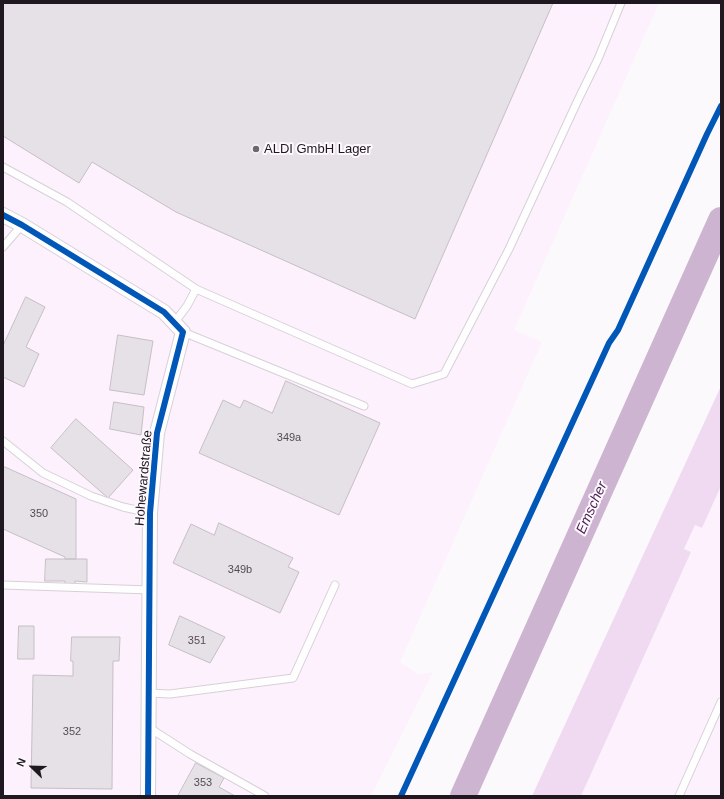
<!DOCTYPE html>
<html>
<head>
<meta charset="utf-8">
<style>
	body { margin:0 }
	#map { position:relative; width:724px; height:799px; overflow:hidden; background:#fcf9fc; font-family:Arial,sans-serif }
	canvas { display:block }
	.frame { position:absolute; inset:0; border:4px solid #201821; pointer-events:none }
	.north { position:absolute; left:12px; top:747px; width:40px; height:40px; -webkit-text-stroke:3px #fdf8fd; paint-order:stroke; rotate:293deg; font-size:11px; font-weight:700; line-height:16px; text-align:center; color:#201821 }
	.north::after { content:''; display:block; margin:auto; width:14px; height:18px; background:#201821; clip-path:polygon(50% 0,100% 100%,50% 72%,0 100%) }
</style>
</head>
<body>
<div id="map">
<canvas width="724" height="799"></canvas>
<div class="frame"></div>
<div class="north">N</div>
</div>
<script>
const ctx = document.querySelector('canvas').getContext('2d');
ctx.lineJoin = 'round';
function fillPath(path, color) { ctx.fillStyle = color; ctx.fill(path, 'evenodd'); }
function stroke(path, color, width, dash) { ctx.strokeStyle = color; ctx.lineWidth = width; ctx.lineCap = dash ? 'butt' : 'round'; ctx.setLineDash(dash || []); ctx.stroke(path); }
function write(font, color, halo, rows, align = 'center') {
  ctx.font = font + ' Arial,sans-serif'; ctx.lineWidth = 4; ctx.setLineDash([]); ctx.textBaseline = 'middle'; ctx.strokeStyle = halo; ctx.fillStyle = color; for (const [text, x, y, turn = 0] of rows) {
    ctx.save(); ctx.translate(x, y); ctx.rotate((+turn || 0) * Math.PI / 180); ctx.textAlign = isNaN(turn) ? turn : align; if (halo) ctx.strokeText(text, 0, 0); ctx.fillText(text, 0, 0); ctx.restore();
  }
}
const built = new Path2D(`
	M3,3H659L514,330L542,342L400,662L418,674L433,672L371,796H3Z
	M721,486V796H581L691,553L684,549L695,525L702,528Z`);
const green = new Path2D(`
	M721,386V486L702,528L695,525L684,549L691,552L581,796H532Z`);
const river = new Path2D(`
	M463,796L721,220`);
const building = new Path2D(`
	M3,3H553L415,319L176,212L92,162L79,183L3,136Z
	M26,297L45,307L26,347L39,354L24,387L3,377V346Z
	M118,335L153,341L144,395L110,390Z
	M286,381L380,423L339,515L199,453L223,400L240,408L244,400L272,413Z
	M114,402L144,407L141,435L110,429Z
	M76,419L133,470L108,498L51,448Z
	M5,467L76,499V559H65V557L3,529V469Z
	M219,523L293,558L288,567L299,572L280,613L173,563L191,524L214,535Z
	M46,559H87V582L75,581V585L65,584V581H45Z
	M180,616L225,637L210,663L169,645Z
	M19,626H34V659H18Z
	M72,637H120L119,661H113L112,789L31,788L33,675L73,676V661H71Z
	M196,763L224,778L219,787L235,796H178Z`);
const service = new Path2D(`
	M3,167L67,202L196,289L412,384L444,374L509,249L578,100L598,59L621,3
	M3,247L22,225
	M174,323L187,306L196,289
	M183,332L364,406
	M3,441L43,473L91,496L123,507L150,513
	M3,585L150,590
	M149,693L170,694L293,678L335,585
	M148,727L190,754L265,796
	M679,796L721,702`);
const minor = new Path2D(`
	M3,215L22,225L164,312L183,332L157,433L150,513L148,796`);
const cycleway = new Path2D(`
	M3,215L22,225L164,312L183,332L157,433L150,513L148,796
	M401,796L609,343L618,330L707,134L721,106`);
const markers = [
	[256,149,4,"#6d676e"]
];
const numberNames = [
	["349a",289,438],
	["350",39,514],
	["349b",240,570],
	["351",197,641],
	["352",72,732],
	["353",203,783]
];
const poiNames = [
	["ALDI GmbH Lager",264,149]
];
const streetNames = [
	["Hohewardstraße",144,478,-85]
];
const waterNames = [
	["Emscher",592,508,-66]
];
fillPath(built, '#fcf1fd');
fillPath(green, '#efdaf2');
stroke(river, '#cdb4d1', 26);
fillPath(building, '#e6e1e7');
stroke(building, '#c6c0c6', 1);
stroke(service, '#d7d1d7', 9);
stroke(minor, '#d7d1d7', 16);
stroke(service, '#fffeff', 7);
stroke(minor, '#fffeff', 14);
stroke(cycleway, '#0057b8', 6);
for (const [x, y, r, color] of markers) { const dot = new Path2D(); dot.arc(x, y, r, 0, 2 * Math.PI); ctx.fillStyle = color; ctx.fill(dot); stroke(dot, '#fdf8fd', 1.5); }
write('11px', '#544c54', null, numberNames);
write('13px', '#201821', '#fdf8fd', poiNames, 'left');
write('13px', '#201821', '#fdf8fd', streetNames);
write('italic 14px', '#502356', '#fdf8fd', waterNames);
</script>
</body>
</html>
